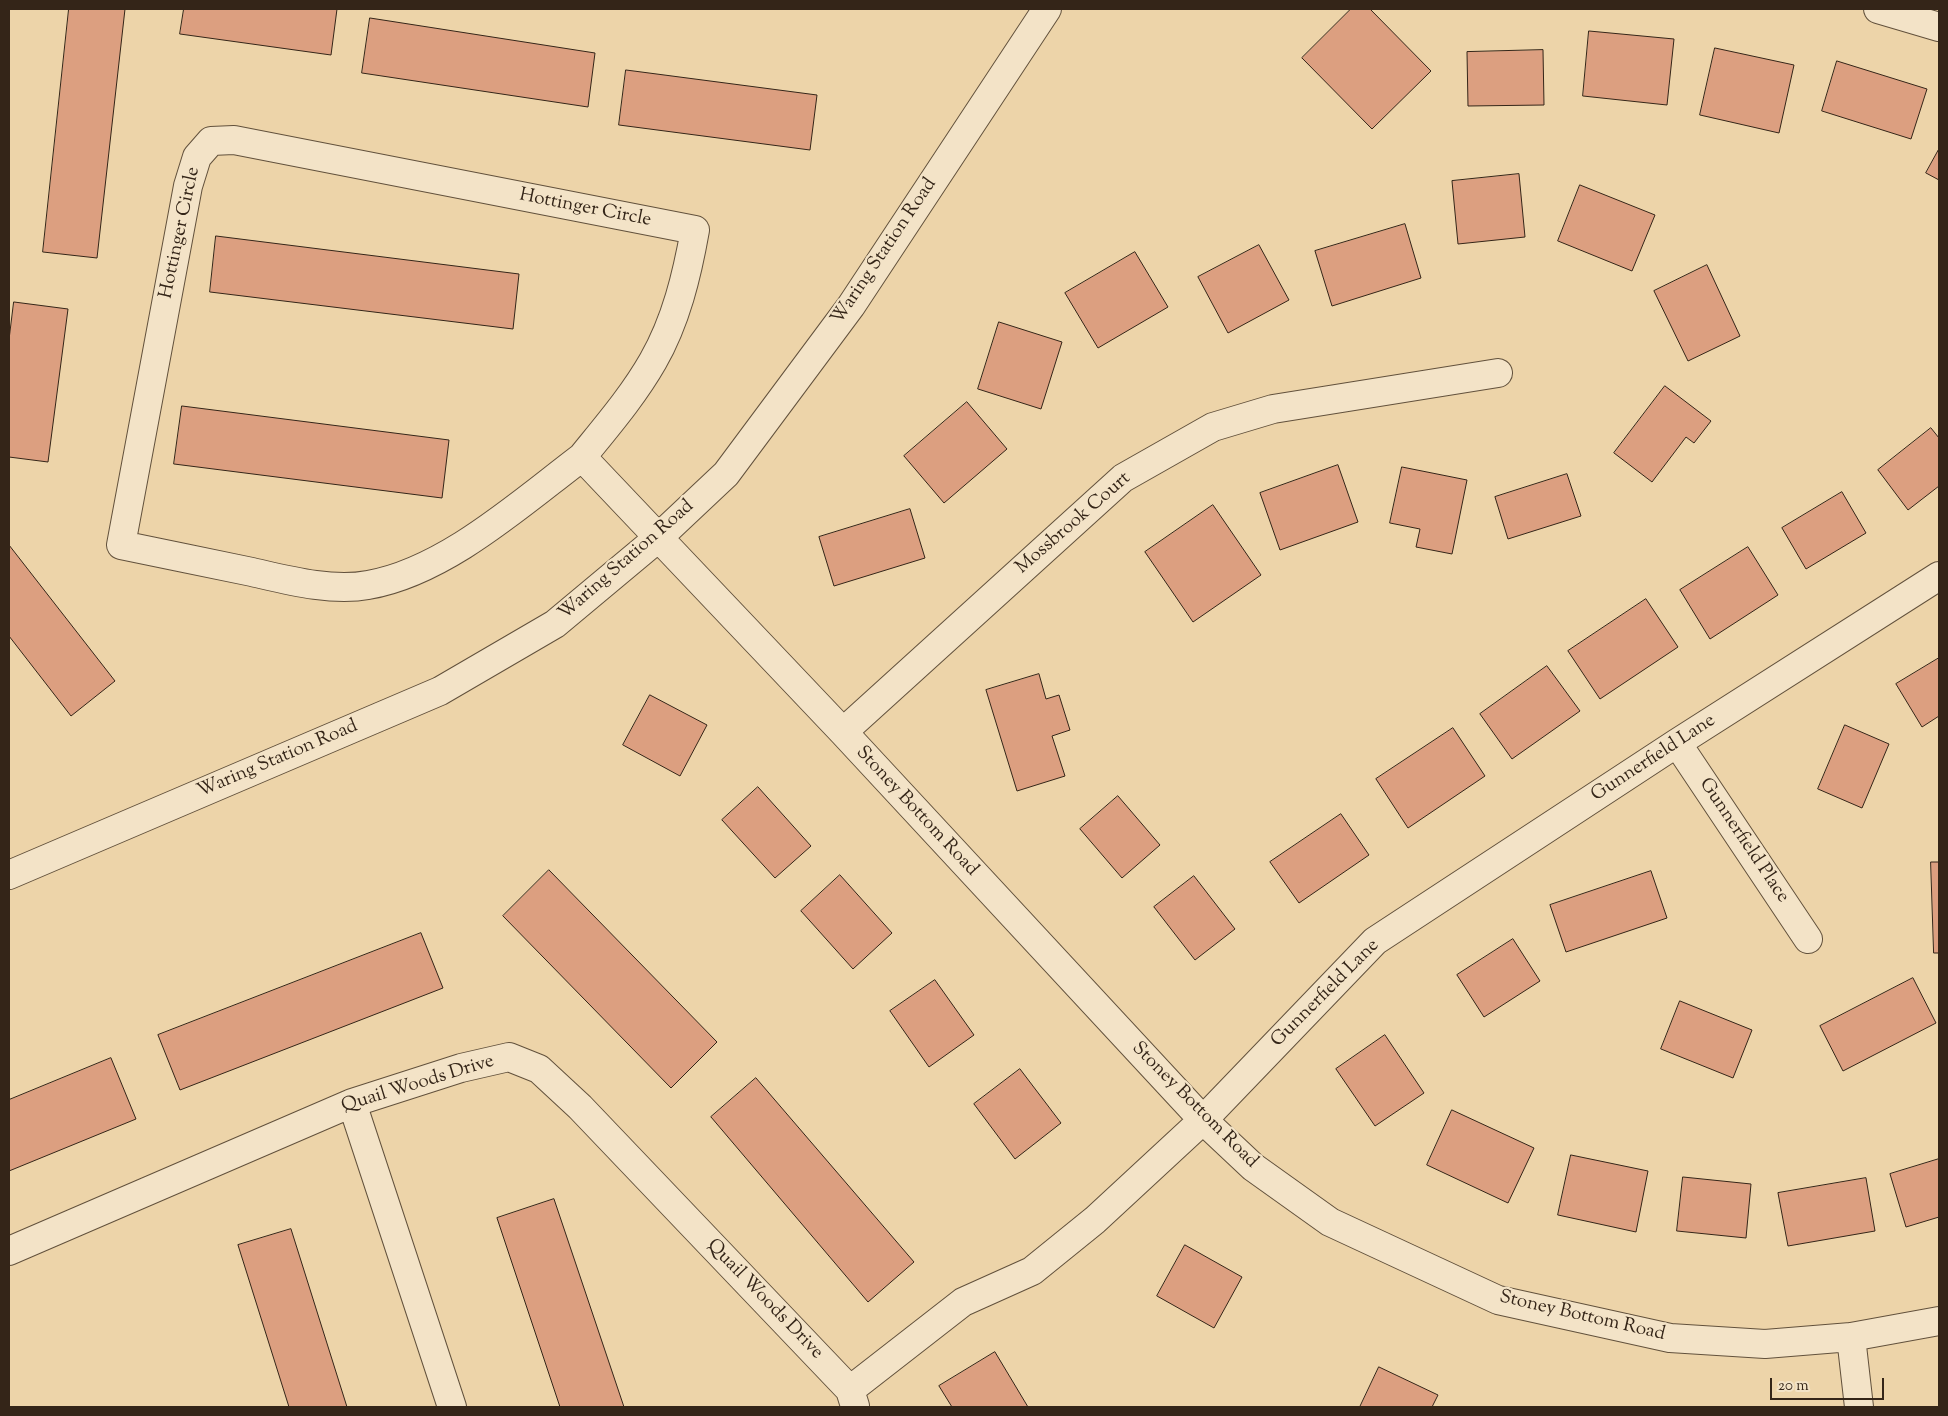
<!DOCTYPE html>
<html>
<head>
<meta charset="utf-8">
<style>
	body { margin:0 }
	#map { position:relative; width:1948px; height:1416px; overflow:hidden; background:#edd4a9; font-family:"Sorts Mill Goudy",serif }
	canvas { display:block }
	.frame { position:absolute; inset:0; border:10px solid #342518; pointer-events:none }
	.scale { position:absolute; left:1770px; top:1378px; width:114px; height:22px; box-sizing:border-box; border:2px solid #342518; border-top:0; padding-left:6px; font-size:15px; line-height:18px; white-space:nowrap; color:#342518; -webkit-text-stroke:4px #f3e3c7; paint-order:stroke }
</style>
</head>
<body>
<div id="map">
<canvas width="1948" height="1416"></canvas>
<div class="frame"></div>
<div class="scale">20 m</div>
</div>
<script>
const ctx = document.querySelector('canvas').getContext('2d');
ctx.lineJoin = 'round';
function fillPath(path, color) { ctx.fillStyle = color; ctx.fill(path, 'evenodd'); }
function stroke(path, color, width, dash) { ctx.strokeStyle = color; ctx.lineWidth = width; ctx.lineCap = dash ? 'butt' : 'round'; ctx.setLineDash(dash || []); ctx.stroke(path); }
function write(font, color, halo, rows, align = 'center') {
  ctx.font = font + ' "Sorts Mill Goudy",serif'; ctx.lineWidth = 4.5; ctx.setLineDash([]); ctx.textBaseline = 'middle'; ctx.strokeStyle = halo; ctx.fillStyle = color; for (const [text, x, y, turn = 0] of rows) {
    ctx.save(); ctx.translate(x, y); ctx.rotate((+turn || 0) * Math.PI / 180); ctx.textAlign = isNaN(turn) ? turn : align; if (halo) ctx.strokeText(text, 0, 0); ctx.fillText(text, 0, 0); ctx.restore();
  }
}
const building = new Path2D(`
	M69,9H125L97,258L43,252Z
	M184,9H337L331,55L180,34Z
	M1351,9H1370L1431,71L1372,129L1302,58Z
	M370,18L595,53L588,107L362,73Z
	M1589,31L1674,39L1667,105L1583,96Z
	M1715,48L1794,65L1779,133L1700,115Z
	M1543,50L1544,105L1468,106L1467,52Z
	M1837,61L1927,89L1911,139L1822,111Z
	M626,70L817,95L810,150L619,125Z
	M1939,149V180L1926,173Z
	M1519,174L1525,237L1458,244L1452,181Z
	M1580,185L1655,215L1632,271L1558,241Z
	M1405,224L1421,278L1332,306L1315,251Z
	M216,236L519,274L513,329L210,292Z
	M1259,245L1289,300L1228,333L1198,277Z
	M1135,252L1168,307L1098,348L1065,293Z
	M1707,265L1740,336L1688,361L1654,291Z
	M14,302L68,309L48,462L9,457V340Z
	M999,322L1062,342L1041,409L978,389Z
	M1665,386L1711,421L1694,443L1686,437L1652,482L1614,453Z
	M967,402L1007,449L944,503L904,456Z
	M182,406L449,440L442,498L174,464Z
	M1931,428L1939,438V486L1908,510L1878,470Z
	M1338,465L1358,522L1280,550L1260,493Z
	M1402,467L1467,480L1452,554L1416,547L1420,529L1390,523Z
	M1567,474L1581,516L1508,539L1495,497Z
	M1842,492L1866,533L1806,569L1782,528Z
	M1213,505L1261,575L1193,622L1145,552Z
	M910,509L925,558L834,586L819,537Z
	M9,545L115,681L71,716L9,636Z
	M1748,547L1778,595L1710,639L1680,590Z
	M1646,599L1678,647L1600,699L1568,651Z
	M1939,658V716L1922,727L1896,684Z
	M1547,666L1580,711L1512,759L1480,714Z
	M1039,674L1046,699L1059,695L1070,730L1052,736L1065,776L1017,791L986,690Z
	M650,695L707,725L680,776L623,745Z
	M1845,725L1889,744L1862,808L1818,789Z
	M1453,728L1485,776L1408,828L1376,779Z
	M758,787L811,846L775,878L722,820Z
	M1118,796L1160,845L1122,878L1080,829Z
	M1341,814L1369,855L1299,903L1270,862Z
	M1931,862H1939V953H1934Z
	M549,870L717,1042L671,1088L503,916Z
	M1651,871L1667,918L1566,952L1550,905Z
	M840,875L892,933L853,969L801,911Z
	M1194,876L1235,929L1195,960L1154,907Z
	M421,933L443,988L180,1090L158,1035Z
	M1513,939L1540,981L1484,1017L1457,975Z
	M1913,978L1936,1023L1843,1071L1820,1026Z
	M935,980L974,1035L929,1067L890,1011Z
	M1680,1001L1752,1030L1733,1078L1661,1049Z
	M1385,1035L1424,1093L1375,1126L1336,1069Z
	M111,1058L136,1119L9,1171V1100Z
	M1020,1069L1061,1123L1015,1159L974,1104Z
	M756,1078L914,1262L868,1302L711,1117Z
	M1452,1110L1534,1148L1508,1203L1427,1165Z
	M1571,1155L1648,1171L1636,1232L1558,1215Z
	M1939,1159V1217L1906,1227L1890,1174Z
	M1683,1177L1751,1184L1746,1238L1677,1231Z
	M1866,1178L1875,1231L1788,1246L1778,1193Z
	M554,1199L624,1407H560L497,1218Z
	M291,1229L347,1407H289L238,1245Z
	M1185,1245L1242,1277L1214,1328L1157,1296Z
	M995,1352L1028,1407H952L939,1386Z
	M1379,1367L1438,1395L1432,1407H1360Z`);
const minor = new Path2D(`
	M1878,9L1939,27
	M582,457C521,503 445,572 368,585C332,592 287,580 252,572C208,563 165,554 121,545L188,186L197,157L211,141L234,140L695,230C687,275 676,321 653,361C633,396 607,426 582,457L843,732L1203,1120L1253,1167L1330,1222L1498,1300L1670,1338L1765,1344L1851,1337L1939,1321
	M843,732L1123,478L1213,427L1273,409L1498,373
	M1677,743L1808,939
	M9,875L440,691L555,624L658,538L726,474L851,306L1047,9
	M352,1103L452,1407
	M9,1251L352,1103L461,1068L509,1057L539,1069L580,1107L850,1390L855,1406
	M1851,1337L1859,1407
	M850,1390L963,1302L1032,1271L1095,1220L1203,1120L1375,941L1677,743L1939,576`);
const streetNames = [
	["Hottinger Circle",585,209,11],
	["Hottinger Circle",181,233,-78],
	["Waring Station Road",885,252,-56],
	["Mossbrook Court",1074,524,-41],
	["Waring Station Road",627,561,-41],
	["Gunnerfield Lane",1654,759,-33],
	["Waring Station Road",278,760,-23],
	["Stoney Bottom Road",916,812,47],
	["Gunnerfield Place",1743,841,56],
	["Gunnerfield Lane",1326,994,-45],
	["Quail Woods Drive",418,1085,-17],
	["Stoney Bottom Road",1194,1106,45],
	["Quail Woods Drive",764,1300,46],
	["Stoney Bottom Road",1582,1317,13]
];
fillPath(building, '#dc9f80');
stroke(building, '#342518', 1);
stroke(minor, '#62513c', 30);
stroke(minor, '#f3e3c7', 28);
write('19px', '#342518', '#f3e3c7', streetNames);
</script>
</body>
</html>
